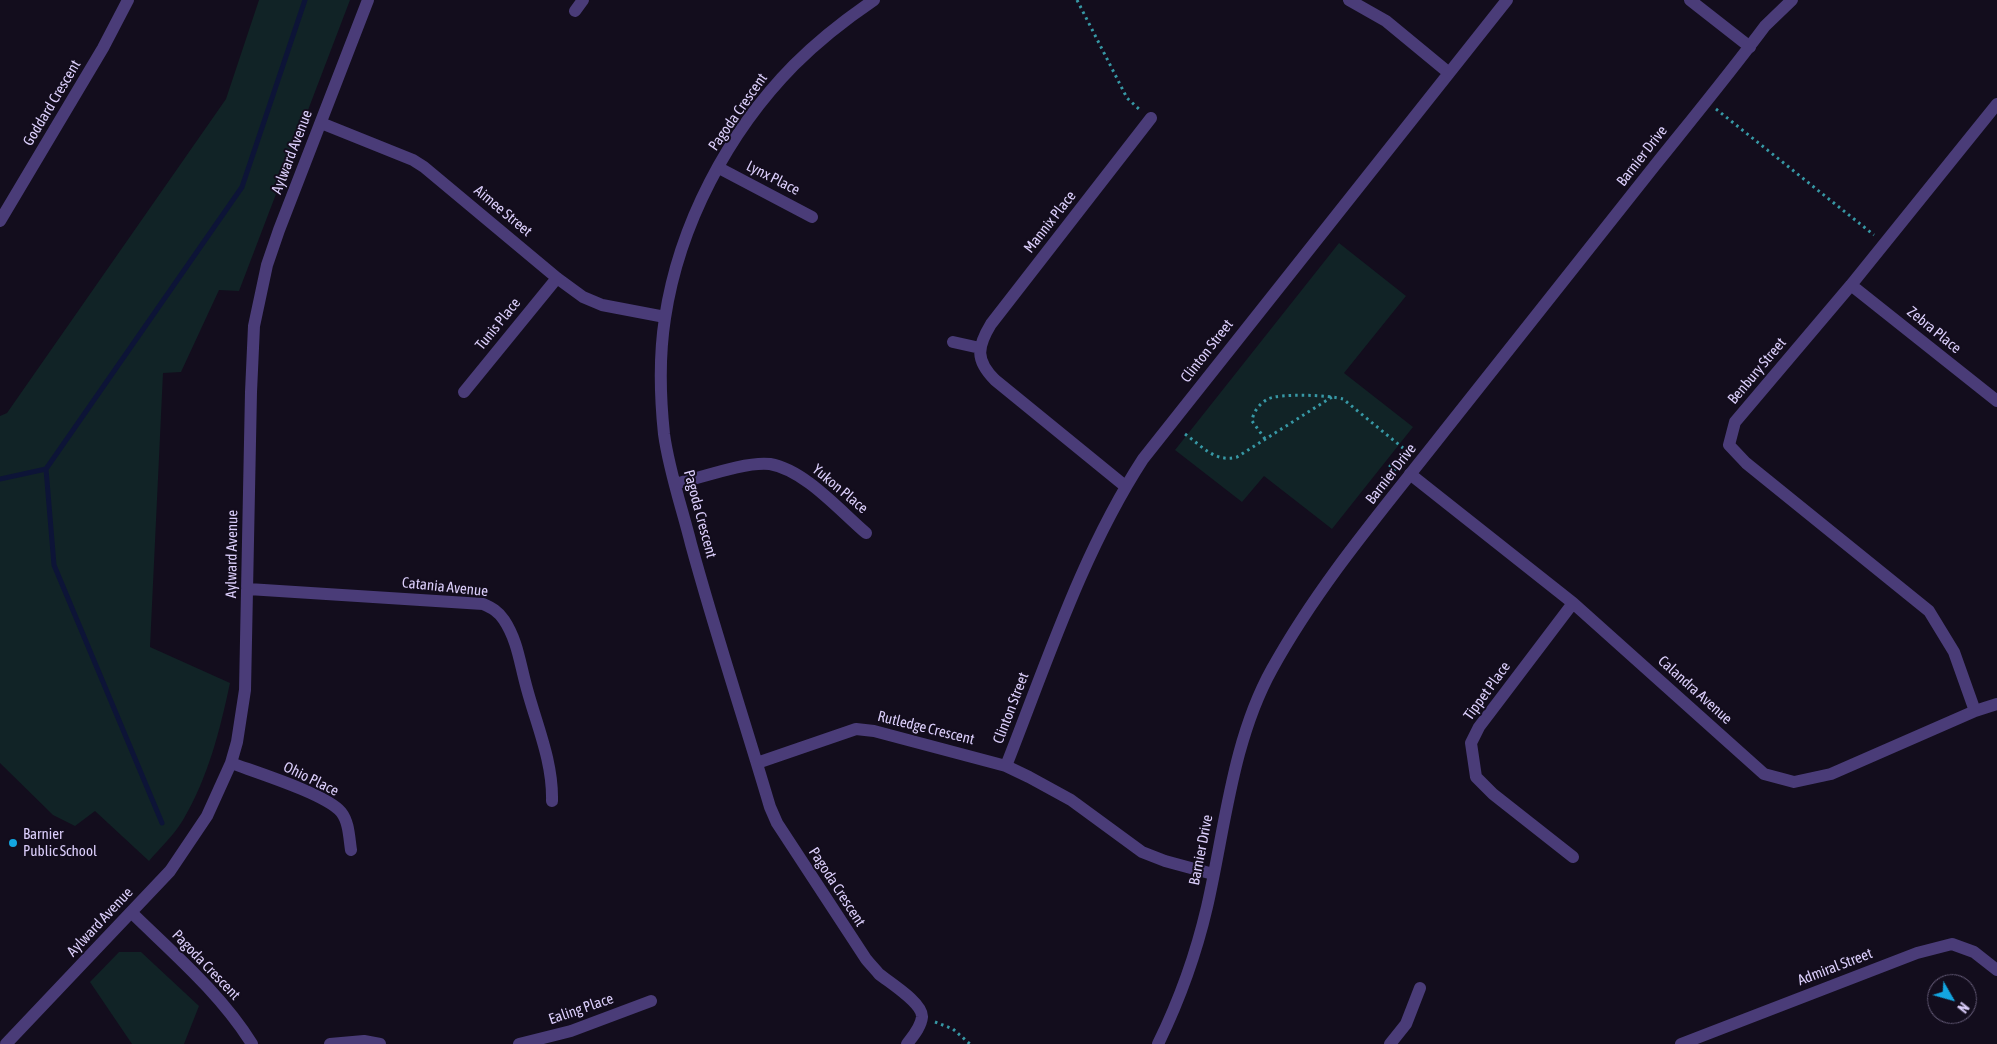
<!DOCTYPE html>
<html>
<head>
<meta charset="utf-8">
<style>
	body { margin:0 }
	#map { position:relative; width:1997px; height:1044px; overflow:hidden; background:#130d1d; font-family:"Asap Condensed",sans-serif }
	canvas { display:block }
	.north { position:absolute; left:1927px; top:974px; width:50px; height:50px; box-sizing:border-box; background:#130d1d; border:1px solid #635a76; border-radius:50%; rotate:128deg; font-size:14px; font-weight:700; line-height:20px; text-align:center; color:#dbcefb }
	.north::after { content:''; display:block; margin:auto; width:18px; height:22px; background:#13a6e1; clip-path:polygon(50% 0,100% 100%,50% 72%,0 100%) }
</style>
</head>
<body>
<div id="map">
<canvas width="1997" height="1044"></canvas>
<div class="north">N</div>
</div>
<script>
const ctx = document.querySelector('canvas').getContext('2d');
ctx.lineJoin = 'round';
function fillPath(path, color) { ctx.fillStyle = color; ctx.fill(path, 'evenodd'); }
function stroke(path, color, width, dash) { ctx.strokeStyle = color; ctx.lineWidth = width; ctx.lineCap = dash ? 'butt' : 'round'; ctx.setLineDash(dash || []); ctx.stroke(path); }
function write(font, color, halo, rows, align = 'center') {
  ctx.font = font + ' "Asap Condensed",sans-serif'; ctx.lineWidth = 4; ctx.setLineDash([]); ctx.textBaseline = 'middle'; ctx.strokeStyle = halo; ctx.fillStyle = color; for (const [text, x, y, turn = 0] of rows) {
    ctx.save(); ctx.translate(x, y); ctx.rotate((+turn || 0) * Math.PI / 180); ctx.textAlign = isNaN(turn) ? turn : align; if (halo) ctx.strokeText(text, 0, 0); ctx.fillText(text, 0, 0); ctx.restore();
  }
}
const green = new Path2D(`
	M259,0H350L239,291L219,290L181,372L163,373L150,647L230,683C220,730 208,778 183,820C174,835 160,848 149,861L95,811L75,826L53,815L0,763V416L7,413L226,99Z
	M1339,243L1406,296L1344,373L1413,427L1332,529L1264,476L1242,502L1175,450Z
	M119,952H141L199,1006L184,1044H132L90,982Z`);
const stream = new Path2D(`
	M0,479L46,469
	M162,823L54,565L46,469L242,187L305,0`);
const path = new Path2D(`
	M1077,0L1127,98L1140,110
	M1716,109L1874,235
	M1185,434C1202,446 1215,463 1237,457L1332,397
	M1265,439L1252,421C1253,412 1260,403 1268,399C1280,393 1329,395 1343,399L1403,448
	M1389,465L1397,470
	M935,1022L953,1029L970,1044`);
const minor = new Path2D(`
	M874,0C846,19 818,41 794,65C728,132 679,225 665,318C659,356 660,396 664,434C669,471 682,508 691,544C715,632 744,719 770,807L777,823L866,959C870,964 875,969 879,974C890,983 923,1003 922,1017C921,1027 913,1036 907,1044
	M1349,0L1386,21L1449,73
	M1690,0L1750,47
	M575,11L583,0
	M321,123L413,160L424,167L557,278L583,297L602,305L665,317
	M719,168L812,217
	M0,221L103,48L128,0
	M1851,285L1997,401
	M953,342L980,348
	M464,392L557,278
	M1410,474L1573,603L1764,774L1794,782L1831,774L1975,711L1997,704
	M675,484C700,478 746,461 770,464C805,470 840,511 866,533
	M1125,486L995,380C975,360 977,347 991,324L1151,118
	M248,589L483,604C492,608 498,611 504,620C518,641 520,665 527,689C537,726 553,762 552,801
	M1975,711L1954,652L1929,611L1746,463L1729,445L1735,422L1851,285L1997,104
	M231,763C255,772 326,794 341,812C349,822 349,837 351,850
	M757,763L856,729L874,731L1006,766L1029,777L1071,800L1142,852L1165,861L1213,874
	M1006,766C1047,662 1082,553 1143,459L1507,0
	M1573,857L1493,794L1476,777L1471,743L1479,727L1573,603
	M132,913C174,954 221,994 252,1044
	M6,1044L170,871L207,816L231,763L237,742L245,690L251,392L254,326L267,265L279,230L368,0
	M330,1044L364,1041L380,1044
	M519,1044L571,1031L651,1001
	M1390,1044L1406,1024L1420,988
	M1681,1044L1917,953L1952,944L1974,952L1997,970`);
const tertiary = new Path2D(`
	M1158,1044C1179,1001 1196,954 1207,907C1225,829 1232,741 1272,669C1320,582 1385,507 1446,429C1516,341 1586,252 1656,164C1693,118 1730,73 1765,26L1792,0`);
const markers = [
	[13,843,5,"#13a6e1"]
];
const streetNames = [
	["Goddard Crescent",52,103,-59],
	["Pagoda Crescent",738,112,-55],
	["Aylward Avenue",292,152,-69],
	["Barnier Drive",1642,156,-52],
	["Lynx Place",773,178,27],
	["Aimee Street",503,211,40],
	["Mannix Place",1050,222,-52],
	["Tunis Place",498,324,-51],
	["Zebra Place",1934,330,39],
	["Clinton Street",1207,351,-52],
	["Benbury Street",1757,371,-50],
	["Barnier Drive",1391,474,-52],
	["Yukon Place",840,489,40],
	["Pagoda Crescent",700,514,75],
	["Aylward Avenue",232,554,-89],
	["Catania Avenue",445,587,6],
	["Calandra Avenue",1695,690,42],
	["Tippet Place",1487,691,-54],
	["Clinton Street",1011,708,-69],
	["Rutledge Crescent",926,728,14],
	["Ohio Place",311,779,26],
	["Barnier Drive",1201,850,-79],
	["Pagoda Crescent",837,887,57],
	["Aylward Avenue",100,922,-47],
	["Pagoda Crescent",206,965,46],
	["Admiral Street",1835,967,-21],
	["Ealing Place",581,1009,-19]
];
const poiNames = [
	["Barnier",23,834],
	["Public School",23,851]
];
fillPath(green, '#112326');
stroke(stream, '#0d1437', 5);
stroke(path, '#3798a5', 3, [2.5, 4]);
stroke(minor, '#4a3c78', 12);
stroke(tertiary, '#4a3c78', 12);
for (const [x, y, r, color] of markers) { const dot = new Path2D(); dot.arc(x, y, r, 0, 2 * Math.PI); ctx.fillStyle = color; ctx.fill(dot); stroke(dot, '#130d1d', 2); }
write('15px', '#dbcefb', '#130d1d', streetNames);
write('15px', '#dbcefb', '#130d1d', poiNames, 'left');
</script>
</body>
</html>
